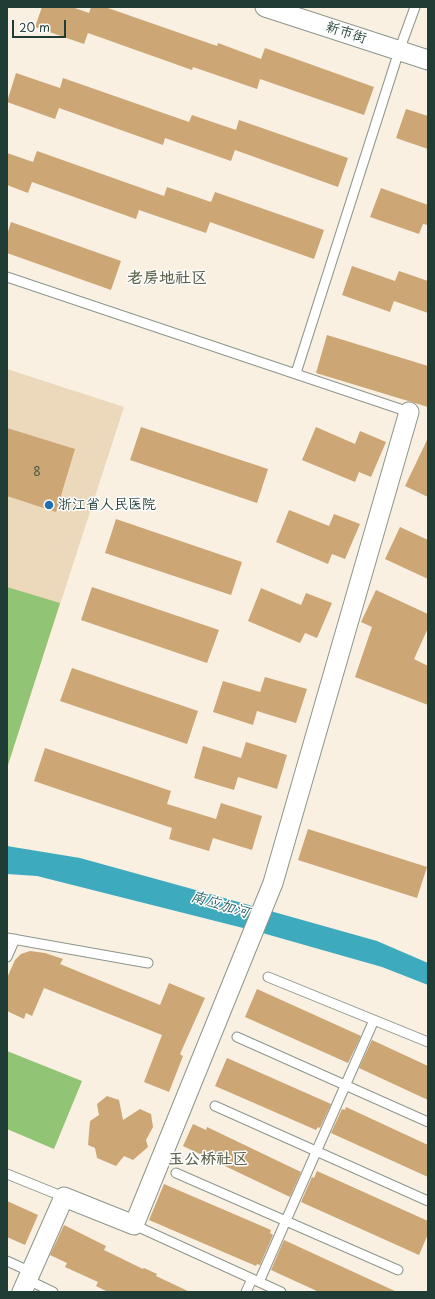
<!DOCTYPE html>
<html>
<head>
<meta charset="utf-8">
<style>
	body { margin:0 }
	#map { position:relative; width:435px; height:1299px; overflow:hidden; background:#f9f0e2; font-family:"Playpen Sans",sans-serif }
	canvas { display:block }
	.frame { position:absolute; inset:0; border:8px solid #1f3d34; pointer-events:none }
	.scale { position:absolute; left:12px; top:20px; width:54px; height:18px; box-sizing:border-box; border:2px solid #1f3d34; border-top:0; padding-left:5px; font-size:12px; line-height:14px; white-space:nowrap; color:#1f3d34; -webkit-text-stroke:3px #fff; paint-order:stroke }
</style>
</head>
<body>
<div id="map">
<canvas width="435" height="1299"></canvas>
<div class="frame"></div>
<div class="scale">20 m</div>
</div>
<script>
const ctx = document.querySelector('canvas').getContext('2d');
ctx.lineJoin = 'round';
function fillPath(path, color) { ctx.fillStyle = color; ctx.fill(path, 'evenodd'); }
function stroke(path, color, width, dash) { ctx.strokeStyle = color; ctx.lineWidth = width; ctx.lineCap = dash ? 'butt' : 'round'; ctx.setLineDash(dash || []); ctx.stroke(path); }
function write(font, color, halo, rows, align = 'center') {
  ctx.font = font + ' "Playpen Sans","LXGW WenKai TC",sans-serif'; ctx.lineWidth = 3; ctx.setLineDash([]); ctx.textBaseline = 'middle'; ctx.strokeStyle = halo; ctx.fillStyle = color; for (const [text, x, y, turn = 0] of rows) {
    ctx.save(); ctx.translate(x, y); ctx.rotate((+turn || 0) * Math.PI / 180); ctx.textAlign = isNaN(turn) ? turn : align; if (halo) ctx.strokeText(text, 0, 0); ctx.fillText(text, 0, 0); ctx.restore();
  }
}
const built = new Path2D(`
	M7,369L124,407L7,768Z`);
const green = new Path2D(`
	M7,587L60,603L7,768Z
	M7,1051L82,1081L54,1149L7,1129Z`);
const water = new Path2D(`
	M7,846L80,858L185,887L377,941L428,963V985L382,967L259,932L37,876L7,874Z`);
const building = new Path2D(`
	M42,7H72L89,13L91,7H105L217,46L218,43L261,59L265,48L374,87L364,115L260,79L257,89L193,67L192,70L88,33L84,44L35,27Z
	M16,73L60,88L63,78L189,122L192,115L236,130L239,120L348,158L338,187L235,150L231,161L165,138L163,145L59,108L55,119L7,102Z
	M406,109L428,116V149L396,138Z
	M37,151L164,196L167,187L211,202L215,192L324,230L314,259L210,222L206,233L139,210L136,219L32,182L28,193L7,185V153L33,162Z
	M381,188L428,205V225L423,224L419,234L370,217Z
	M11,222L121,261L111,290L7,253V235Z
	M352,266L395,281L399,271L428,281V313L394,301L390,312L342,295Z
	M327,335L428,366V407L316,373Z
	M141,427L268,469L257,503L130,460Z
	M316,427L355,444L360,431L386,442L371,477L359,472L355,482L302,460Z
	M7,428L75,449L56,512L7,496Z
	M428,438V497L405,486Z
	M289,510L329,526L334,514L360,524L345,559L332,554L328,564L276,542Z
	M116,519L242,562L231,595L105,553Z
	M400,527L428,540V579L385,559Z
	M92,587L219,630L207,663L81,620Z
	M261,588L301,605L306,593L332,603L317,638L305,633L300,643L248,621Z
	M376,590L428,614V628L414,659L428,666V705L355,677L372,627L361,622Z
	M72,668L198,711L187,744L60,701Z
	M265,677L307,689L296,723L257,711L253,725L213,712L223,681L260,692Z
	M246,742L287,755L277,789L238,777L234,790L194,778L203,746L241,758Z
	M45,748L171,791L167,804L216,819L221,803L262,816L252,850L213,838L209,851L169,839L172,828L34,781Z
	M308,829L427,867L417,898L298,860Z
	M30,951L45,953L63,959L60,964L160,1005L169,983L205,998L180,1054L183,1056L169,1092L144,1082L162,1035L44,988L32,1016L26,1013L24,1019L7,1011V978L15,960L21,954Z
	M257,989L361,1036L348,1063L245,1017Z
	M372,1040L428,1066V1100L359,1068Z
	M227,1058L331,1104L320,1128L318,1127L316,1130L215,1086Z
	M107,1096L119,1100L123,1120L140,1109L151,1114L153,1127L146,1140L148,1147L133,1160L124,1156L116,1166L97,1158L95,1148L88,1145L90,1121L99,1115L97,1104Z
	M346,1107L428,1145V1177L331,1133L342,1109L345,1110Z
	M193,1124L206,1130L207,1127L301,1172L290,1197L183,1146Z
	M317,1171L428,1221V1234L419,1255L301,1202L312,1177L314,1178Z
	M164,1184L271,1230L270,1233L273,1235L260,1265L257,1264L256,1266L149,1220Z
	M7,1201L38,1215L25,1245L7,1237Z
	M64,1225L106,1246L104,1250L143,1269L144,1268L157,1274L156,1276L190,1292H108L96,1286L98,1282L65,1267L67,1263L50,1255Z
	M284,1240L397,1292H319L271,1270Z`);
const service = new Path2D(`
	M7,277L409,412
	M296,373L399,51L415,7
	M7,938L148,963
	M7,957L15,939
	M268,977L428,1042
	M237,1037L428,1122
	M215,1106L428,1201
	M176,1173L398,1270
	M7,1174L64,1197
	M134,1225L281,1292
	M7,1261L31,1272
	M28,1280L53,1292
	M259,1282L374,1020
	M246,1292L252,1279`);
const minor = new Path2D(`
	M265,7L428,60
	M22,1292L64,1197L134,1225L273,883L409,412`);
const markers = [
	[49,505,5,"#1f6fb2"]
];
const numberNames = [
	["8",37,473]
];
const streetNames = [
	["新市街",346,33,18]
];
const poiNames = [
	["浙江省人民医院",58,505]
];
const waterNames = [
	["南应加河",220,905,17]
];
const quarterNames = [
	["老房地社区",167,279],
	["玉公桥社区",208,1160]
];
fillPath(built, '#ecd8ba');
fillPath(green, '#91c474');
fillPath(water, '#3eaabd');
fillPath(building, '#cca674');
stroke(service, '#8c968b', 11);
stroke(minor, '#8c968b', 21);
stroke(service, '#fff', 9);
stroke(minor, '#fff', 19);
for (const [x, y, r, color] of markers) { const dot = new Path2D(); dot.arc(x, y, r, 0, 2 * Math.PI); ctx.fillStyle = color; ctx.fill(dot); stroke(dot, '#fff', 1.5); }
write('12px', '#4a5744', null, numberNames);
write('14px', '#1f3d34', '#fff', streetNames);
write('14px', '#1f3d34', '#fff', poiNames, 'left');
write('italic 15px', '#2a6364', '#fff', waterNames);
write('bold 16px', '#5c624a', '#fff', quarterNames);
</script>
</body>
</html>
